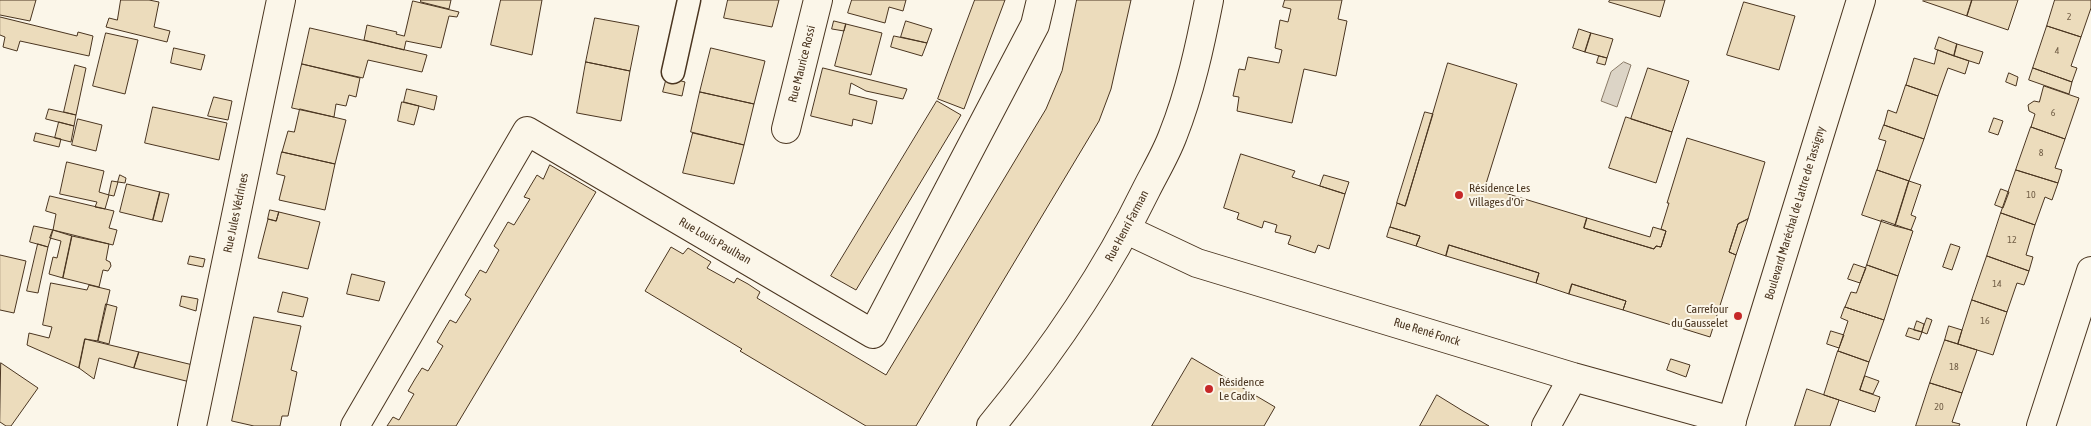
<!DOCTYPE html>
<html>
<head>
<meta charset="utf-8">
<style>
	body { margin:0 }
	canvas { display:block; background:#fbf6e9 }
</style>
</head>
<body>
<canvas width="2091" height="426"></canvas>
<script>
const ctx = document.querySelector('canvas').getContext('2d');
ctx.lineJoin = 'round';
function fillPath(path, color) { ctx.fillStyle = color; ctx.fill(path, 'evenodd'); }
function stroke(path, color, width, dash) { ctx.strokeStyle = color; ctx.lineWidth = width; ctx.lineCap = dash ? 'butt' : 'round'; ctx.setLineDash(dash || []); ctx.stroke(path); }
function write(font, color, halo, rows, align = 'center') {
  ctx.font = font + ' "Asap Condensed",sans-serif'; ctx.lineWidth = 4; ctx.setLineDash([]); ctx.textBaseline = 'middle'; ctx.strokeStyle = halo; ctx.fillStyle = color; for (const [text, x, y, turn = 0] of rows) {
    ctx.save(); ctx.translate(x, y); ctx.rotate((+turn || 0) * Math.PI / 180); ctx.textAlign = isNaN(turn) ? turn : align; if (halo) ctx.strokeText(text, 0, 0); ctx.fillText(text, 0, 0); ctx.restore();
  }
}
const water = new Path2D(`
	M1624,62L1631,65L1617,107L1601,101L1611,72Z`);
const building = new Path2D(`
	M0,0H36L30,21L0,15Z
	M121,0H149L159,2L154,27L170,31L167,42L106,27L109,18L117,20Z
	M421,0H451L449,9L421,2Z
	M501,0H542L532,55L491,45Z
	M728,0H779L772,27L724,18Z
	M852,0H906L903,11L889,7L885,23L848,13Z
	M975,0H1005L964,109L938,99Z
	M1077,0H1131L1111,89L1099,121L916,426H866L740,351L742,349L645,291L671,247L683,254L688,248L711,262L707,268L734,283L737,278L748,284L760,292L757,298L886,375L1046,109L1062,71Z
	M1285,0H1342L1338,19L1347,21L1336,76L1304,69L1292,123L1237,111L1239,97L1233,96L1239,69L1245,70L1248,57L1279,63L1282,50L1275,48L1280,20L1288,22L1291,9L1283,7Z
	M1610,0H1665L1660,17L1609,2Z
	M1924,0H1972L1967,16L1923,1Z
	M1972,0H2018L2008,30L1967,16Z
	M2055,0H2091V8L2081,37L2047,26Z
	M413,1L459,12L457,17L449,16L441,48L406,41L404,50L364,40L367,25L397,32L396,34L404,36Z
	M1744,2L1795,16L1779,70L1727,55Z
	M0,17L77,36L78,32L93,36L89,56L20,41L17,51L3,47L5,37L0,35Z
	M595,18L639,26L630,71L586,62Z
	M834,21L846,24L844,31L832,29Z
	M906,21L932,29L927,43L901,37Z
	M846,24L882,33L871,75L835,66Z
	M2047,26L2081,37L2071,66L2077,68L2072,82L2033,68Z
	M310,28L427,55L422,72L368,60L363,78L302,64Z
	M1579,29L1591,33L1585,52L1573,48Z
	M106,33L138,40L125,94L93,86Z
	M1591,33L1613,39L1607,58L1585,52Z
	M894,36L927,43L922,56L891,47Z
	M1939,37L1957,44L1954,56L1935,49Z
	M1957,44L1983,52L1979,64L1954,56Z
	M174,48L205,55L201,70L171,63Z
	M711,48L765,61L754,104L700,92Z
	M1938,50L1969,61L1965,74L1948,68L1938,96L1906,85L1914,58L1934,64Z
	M1599,56L1607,58L1605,65L1597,63Z
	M586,62L630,71L621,121L577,113Z
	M1448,63L1517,84L1485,187L1587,218L1584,228L1654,249L1656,246L1661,247L1666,231L1661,229L1669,203H1667L1687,138L1765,162L1748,219L1738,224L1729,252L1736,255L1710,337L1623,310L1626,301L1572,284L1569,294L1536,283L1539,273L1449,245L1446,256L1416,246L1420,236L1390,227L1397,203L1405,206Z
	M302,64L360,78L356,97L349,95L346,106L336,104L334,117L292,108Z
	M75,65L86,68L76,115L64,112Z
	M823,68L907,89L903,99L866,91L851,83L849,94L877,101L872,124L853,119L852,126L811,116Z
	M1648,68L1689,81L1672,132L1631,119Z
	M2033,68L2072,82L2069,94L2029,80Z
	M2009,73L2018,77L2016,86L2006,82Z
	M667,77L685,82L682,96L663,92Z
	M1906,85L1938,96L1924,139L1884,125L1888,110L1896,113Z
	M2044,86L2079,98L2065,139L2031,127L2035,114L2029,111L2028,105L2034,101L2039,102Z
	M407,89L437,96L434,110L404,102Z
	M700,92L754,104L744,145L691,132Z
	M214,97L232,101L228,120L208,116Z
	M937,101L961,115L856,290L831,276Z
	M402,102L419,106L414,125L398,121Z
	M153,107L227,123L219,160L145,143Z
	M49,109L76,115L74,126L46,119Z
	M300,109L346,120L335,164L282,152L288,131L294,132Z
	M1425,112L1433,114L1405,206L1397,203Z
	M1626,117L1672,132L1656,183L1609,168Z
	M1994,118L2003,121L1998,135L1989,132Z
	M78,119L102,125L96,151L72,145Z
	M59,122L74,126L71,142L55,138Z
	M1884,125L1924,139L1909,181L1877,170L1886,141L1879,139Z
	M2031,127L2065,139L2055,168L2062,170L2058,183L2016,170Z
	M36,133L61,139L59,147L34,141Z
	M693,133L744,145L734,184L683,173Z
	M282,152L335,164L325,210L279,200L285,176L277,174Z
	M1241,154L1295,171L1292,177L1345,194L1329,249L1318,245L1315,253L1288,244L1291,236L1275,232L1277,225L1264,221L1262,228L1237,219L1239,213L1224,208Z
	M67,162L104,171L99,192L109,195L105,209L95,207L97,202L60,194Z
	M550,165L596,192L456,426H387L393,417L399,420L414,394L408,391L415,379L422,368L428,371L443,346L437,342L444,330L450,320L456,323L471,299L465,295L480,270L486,273L499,250L494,246L508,222L514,225L530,199L524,197L531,185L537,175L543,179Z
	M1877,170L1909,181L1895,226L1862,215Z
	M2016,170L2058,183L2052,200L2045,197L2035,225L2001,213Z
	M120,175L126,178L125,183L118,182Z
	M1324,175L1349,182L1345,194L1320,186Z
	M112,181L118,182L114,196L109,195Z
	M1909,181L1921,185L1911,215L1916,217L1911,230L1895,226Z
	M127,184L160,192L153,220L120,212Z
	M2001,189L2009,192L2003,208L1995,205Z
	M160,192L169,194L162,222L153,220Z
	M50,196L114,211L109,228L117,230L113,245L53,230L56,214L46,211Z
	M270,210L279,212L276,221L268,219Z
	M279,212L320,222L308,269L258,258L268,219L276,221Z
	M2001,213L2035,225L2026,255L2033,257L2029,271L1987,256Z
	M1587,218L1650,237L1653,227L1666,231L1661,247L1656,246L1654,249L1584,228Z
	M1748,219L1736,255L1729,252L1738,224Z
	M1882,220L1913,231L1898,276L1867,265Z
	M34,226L53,230L48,247L30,242Z
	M1390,227L1420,236L1416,246L1387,237Z
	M53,230L72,236L63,278L49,274L53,257L57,258L61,241L50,238Z
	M72,236L109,244L106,260L110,262L111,266L108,271L103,270L99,287L63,278Z
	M38,244L48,247L38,293L27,291Z
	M1951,244L1960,247L1952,270L1943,267Z
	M1449,245L1539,273L1536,283L1446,256Z
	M0,255L26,261L14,313L0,310Z
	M190,256L205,259L203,267L188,264Z
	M1987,256L2029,271L2024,285L2017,283L2007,312L1972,300Z
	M1854,264L1866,268L1860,283L1848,279Z
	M1867,265L1898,276L1884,320L1845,307L1851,292L1856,293Z
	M352,274L385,282L379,301L347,294Z
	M51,283L87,290L89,285L110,290L98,341L85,339L79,368L27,345L29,333L49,338L52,327L43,325Z
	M1572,284L1626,301L1623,310L1569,294Z
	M283,292L308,298L303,317L278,312Z
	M182,296L198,299L196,311L180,306Z
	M1972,300L2007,312L1993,355L1958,344Z
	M106,304L117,307L109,344L98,341Z
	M1845,307L1884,320L1869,362L1838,351L1848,321L1841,318Z
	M254,317L301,326L291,370L297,372L288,416H282L280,426H254L232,421Z
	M1927,318L1932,320L1927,334L1922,332Z
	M1917,321L1924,324L1922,332L1914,330Z
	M1949,326L1962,330L1958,344L1945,340Z
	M1909,328L1922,332L1919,340L1906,336Z
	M1831,331L1844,335L1839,348L1827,344Z
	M85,339L139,352L134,368L99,358L94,379L79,368Z
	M1945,340L1977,350L1962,393L1930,383Z
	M1838,351L1869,362L1860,390L1880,397L1875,412L1824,395Z
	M139,352L193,365L190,382L134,368Z
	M1192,358L1275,407L1264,426H1152Z
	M1671,359L1690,365L1686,377L1667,370Z
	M1,363L38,388L11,426H6L0,422Z
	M1865,376L1879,381L1873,394L1860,390Z
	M1930,383L1962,393L1952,422L1960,424L1959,426H1916Z
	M1807,389L1839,400L1830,426H1795Z
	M1437,395L1463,411L1489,426H1420Z`);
const pedestrian = new Path2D(`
	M673,72L689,0`);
const minor = new Path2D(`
	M786,129L818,0
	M1127,230L1197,263L1573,377L1732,421
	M192,426L281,0
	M355,426L527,131L873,334L1035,25L1041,0
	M991,426C1052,352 1104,276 1146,190C1155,172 1166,154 1173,135C1190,92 1200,46 1209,0
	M1546,426L1573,377
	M2041,426L2091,271`);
const primary = new Path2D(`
	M1730,426L1861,0`);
const markers = [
	[1459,195,5,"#c62828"],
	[1738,316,5,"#c62828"],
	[1209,389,5,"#c62828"]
];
const numberNames = [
	["2",2069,17],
	["4",2057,51],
	["6",2053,113],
	["8",2041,153],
	["10",2031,195],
	["12",2012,240],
	["14",1997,284],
	["16",1985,321],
	["18",1954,367],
	["20",1939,407]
];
const streetNames = [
	["Rue Maurice Rossi",802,64,-76],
	["Rue Jules Védrines",236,213,-78],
	["Boulevard Maréchal de Lattre de Tassigny",1795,213,-73],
	["Rue Henri Farman",1127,226,-62],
	["Rue Louis Paulhan",715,241,30],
	["Rue René Fonck",1427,332,17]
];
const poiNames = [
	["Résidence Les",1469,188],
	["Villages d'Or",1469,202],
	["Carrefour",1728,309,"right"],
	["du Gausselet",1728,323,"right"],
	["Résidence",1219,382],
	["Le Cadix",1219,396]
];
fillPath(water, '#dcd4c6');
stroke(water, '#887966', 1);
fillPath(building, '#ecdcbc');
stroke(building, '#4a3520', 1);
stroke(pedestrian, '#4a3520', 25);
stroke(minor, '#4a3520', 30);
stroke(primary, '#4a3520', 30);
stroke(pedestrian, '#fbf6e9', 22);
stroke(minor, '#fbf6e9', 28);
stroke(primary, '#fbf6e9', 28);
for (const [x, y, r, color] of markers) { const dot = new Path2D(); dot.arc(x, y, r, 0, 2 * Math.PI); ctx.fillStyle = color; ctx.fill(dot); stroke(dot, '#fbf6e9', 2); }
write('10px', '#725f47', null, numberNames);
write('12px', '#4a3520', '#fbf6e9', streetNames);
write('12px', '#4a3520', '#fbf6e9', poiNames, 'left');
</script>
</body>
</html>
